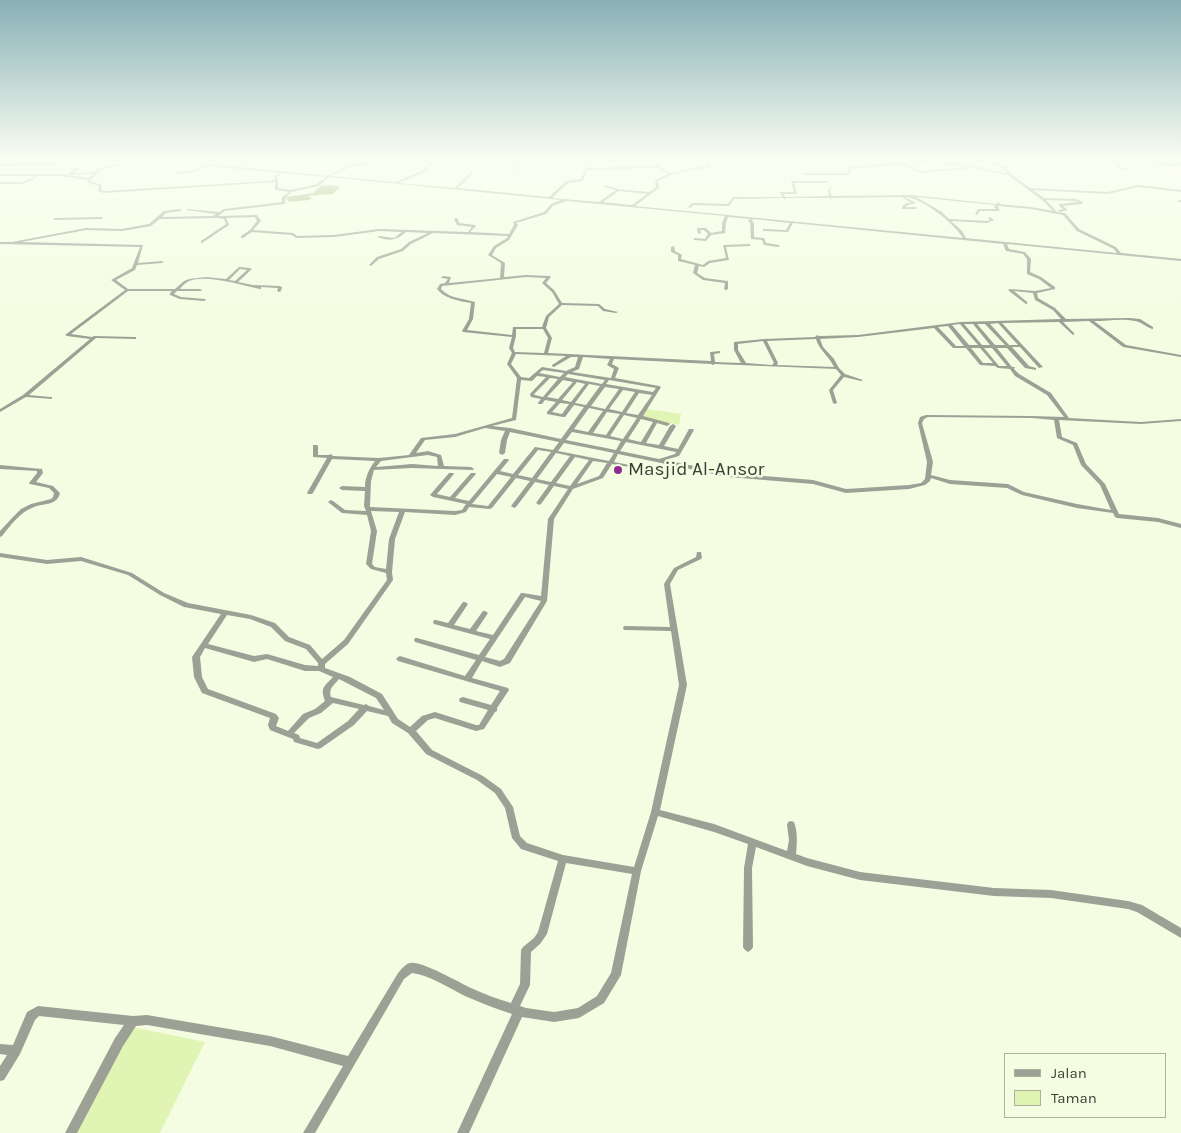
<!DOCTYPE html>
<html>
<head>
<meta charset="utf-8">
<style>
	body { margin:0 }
	#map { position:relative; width:1181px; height:1133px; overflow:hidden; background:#f4fde2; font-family:Karla,sans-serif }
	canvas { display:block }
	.legend { position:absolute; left:1004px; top:1053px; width:162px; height:65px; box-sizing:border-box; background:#f4fde2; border:1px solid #aab19c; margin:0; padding:6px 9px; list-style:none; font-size:15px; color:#3b3e34 }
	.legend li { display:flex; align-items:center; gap:10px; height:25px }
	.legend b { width:25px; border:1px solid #aab19c }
</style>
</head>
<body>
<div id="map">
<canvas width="1181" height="1133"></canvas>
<ul class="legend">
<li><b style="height:6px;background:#9ca095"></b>Jalan</li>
<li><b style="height:14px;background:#e0f4b4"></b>Taman</li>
</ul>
</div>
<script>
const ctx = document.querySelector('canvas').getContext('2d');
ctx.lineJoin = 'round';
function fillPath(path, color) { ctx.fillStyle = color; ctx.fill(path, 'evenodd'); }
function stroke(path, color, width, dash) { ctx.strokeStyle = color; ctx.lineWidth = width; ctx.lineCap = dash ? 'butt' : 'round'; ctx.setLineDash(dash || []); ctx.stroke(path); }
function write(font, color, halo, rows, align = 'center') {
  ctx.font = font + ' Karla,sans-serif'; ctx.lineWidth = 5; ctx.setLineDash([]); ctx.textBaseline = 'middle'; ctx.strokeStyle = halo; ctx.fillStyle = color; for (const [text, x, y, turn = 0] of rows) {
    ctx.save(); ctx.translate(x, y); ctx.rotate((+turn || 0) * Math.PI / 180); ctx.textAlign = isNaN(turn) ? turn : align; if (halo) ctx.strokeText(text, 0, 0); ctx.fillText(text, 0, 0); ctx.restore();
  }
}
const green = new Path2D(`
	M647,409L681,414L679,425L641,417Z
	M132,1027L205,1042L160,1133H73Z`);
const water = new Path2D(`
	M329,185L340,187L333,194L307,196L312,198L309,200L289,202L286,197L313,193L321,186Z`);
const minor = new Path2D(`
	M130,160H133L99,171L98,172H99V174H96L90,181L102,185L101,190L104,191L270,181L275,180L274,177L279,173L209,166L192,173L176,174L175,172L192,171L207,165L159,161L158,160L239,167L249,160H251L241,167L328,176L351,164L390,160L389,161L353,166L331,176L396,182L421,171L433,160H435L423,173L398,183L455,188L472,171L473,173L458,188L549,197L566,181L581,179L585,170L584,169L587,166L588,167V168L655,166L654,164L660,160H662L657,165L670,173L708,165L707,160H709L710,167L674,174L658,181L659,188L635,206L963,238C955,224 921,197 905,197L916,203L908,205L906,207H916L917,209H902V207L906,203H911L902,197L832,198L831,199L829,198H786L785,200L783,198L734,199L729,206L693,205L691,208L688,207L692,203L728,204L733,197H782L780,192H794L791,181H827L828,183H794L797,194H783L785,197L829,196L828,191L830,187L831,188L830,191L832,196L912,195L996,204L998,202L1000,203L999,204L1031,207L1053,211L1042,200L1008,175L997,173L972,167L960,165L932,163L906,164L909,166L921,171L971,167L972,168L921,173L907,168L903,164L850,169L851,173L848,175H804L803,174L804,173H848L847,168L848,167L901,162L902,161L904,162C925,161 947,161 968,164C981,167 993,172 1007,173L1003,168L981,160H984L1005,166L1010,173L1030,188L1108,192L1138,185L1181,190V192L1138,187L1108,194L1033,190L1044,198L1076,199L1083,202L1082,204L1063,206L1068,210L1059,212L1058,210L1063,209L1059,206V204L1078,202L1075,201L1046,200L1057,212L1065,213L1079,229L1116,247L1121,253L1181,259V261L1007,244L1009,249L1025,252L1031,259L1030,272L1041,277L1055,287V289L1037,293L1038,298L1055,308L1066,319L1130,318L1140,319L1153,327V329C1147,328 1142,322 1135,321C1122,318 1107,321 1094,321L1126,345L1181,355V357L1123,347L1089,321L1063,322L1074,333V335H1073L1059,322L1002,323L1043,367L1039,368L1020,347H1012L1029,366L1036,368V370L1025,368L1007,348H997L1012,367H1015L1014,369L1019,374L1051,393L1069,418L1141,422L1181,419V421L1141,424L1059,420L1062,437L1077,443L1086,464L1105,484L1119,514L1158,518L1181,524V528L1158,522L1117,518L1115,517L1113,513L1077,508L1022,495L1007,488L950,484L931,478L930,481L925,485L909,489L846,493L813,484L728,477L618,454L614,462L635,466L636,467L635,468L612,464L603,478L573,489L554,519L547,601L510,663L500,667L482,661L472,678L508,688L509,690L497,708V711L495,712L484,729L476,731L435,718L428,720L416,731L432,750L483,776L501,789L513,807L520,836L527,843L563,855L634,867L651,812L679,685L671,631L626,630H624L623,628L624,626H626L670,627L664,584L674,568L696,557L697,552H701L702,558L701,559L678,570L670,584L687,685L660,810L714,824L787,851L789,840L787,825L788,822L791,821L794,822C798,833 797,843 796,854L807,858L860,872L994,888L1051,890L1128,901L1142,905L1181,928V938L1137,912L1128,909L1051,898L994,896L860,880L807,866L756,847L752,868L753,947L751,950L748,952L745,950L743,947L744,868L748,844L714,832L658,816L641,871L621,975L604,1003L579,1018L554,1022L522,1017L469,1133H457L512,1014C496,1009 481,1003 465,996C449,988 429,975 412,973L404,979L315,1133H303L343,1066L270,1046L147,1025L136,1026L123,1046L77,1133H65L115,1038L124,1025L39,1016L35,1020L20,1054L4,1080L0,1081V1066L7,1055L0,1054V1044L13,1045L27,1012L38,1006L133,1016L147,1015L270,1036L348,1056L398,973C401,970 405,964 410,963C422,961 458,982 471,988C484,994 497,999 511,1003L520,984L521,950L523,947L534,938L538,932L558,861L521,849L512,838L505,808L495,793L477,780L426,754L408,733L392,723L388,716L367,711L354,725L321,748L318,749L294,742L293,739L270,730L268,725L270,718L202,693L194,677L192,657L221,614L184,607L160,595L128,575L81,561L47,564L0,557V553L47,560L81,557L132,573L164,593L188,603L251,615L275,623L289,637L310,645L322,659L344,640L387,580L386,573L371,569L366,564L371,531L367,515L342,513L328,502L331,500L333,501L345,510L366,511L364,506L365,491L342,490L339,488L342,486L365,487C365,477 369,469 375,461L332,459L313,493L312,494H308L307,493L327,458L313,457V445H317L318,446V455H329L331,454L333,456L379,458L409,455L421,438L455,434L512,418L517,378L507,364L512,353L509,348L512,337L463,332L462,331L469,319L471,303C459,301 445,299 437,289L440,284L445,283L448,279L442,278L441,277L443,276L451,277L449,283L500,278L501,263L488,255L494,246L507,238L508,236L433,233L411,244L403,251L379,259L371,266L369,265L377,257L401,249L409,242L428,233L406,232C396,241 389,241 377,237L379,236L394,238L402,232L379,231L334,237L296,238L292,235L252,232L243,238H241V236L250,230L257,221L255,217L226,218L229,225L202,243H201V241L226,224L224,219L219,218L160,219L151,226L122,231L86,230L21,242L143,245L138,263L162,261L164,262L162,263L137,265L135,270L116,280L128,289H175L184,281L189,279L206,277L226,279L239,267L250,268L252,269L238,282L253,285L280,286L282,287L281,291L279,292L277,291L278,288L261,287V289H260C241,285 207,274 189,281C185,283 182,286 180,289H200L202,290L201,291H177L174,294L181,297L205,299L206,300L204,301L180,299L170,295V293L172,291H128L71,334L92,337L94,336L134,337H136V339L96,338L29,395L50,397H52V399L26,397L0,412V409L23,395L90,339L67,336L65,335L125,290L111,280L132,268L140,247L0,244V242H12L86,228L122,229L149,224L164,211L180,209L181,211L166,213L162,217L213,216L216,214L186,210L188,209L219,212L224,209L282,202V197L289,192L275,190V182L104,193L98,191L99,186L87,182L88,180L60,176H0V174H60L89,178L93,174L69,175V173L75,169L69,168L79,167V169L73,173L94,172L97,169ZM657,168L668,174L655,180L656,187L649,192L618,189L605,185L604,187L616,190L599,202L552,198L568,183L583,181L587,170ZM282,173L326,177L317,184L291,190L278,188V181L277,177ZM329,177L561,200L551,204L544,212L513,222L514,225L509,234L470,232L476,226L475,225L459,223L458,219L456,218L454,219L457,225L472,227L468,232L379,229L334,235L297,236L293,233L253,230L261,221L257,215L218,216L225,211L285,204L286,197L292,192L319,186ZM619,191L647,194L632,205L603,202ZM916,197L995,205L994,207L996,209H978L975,214L977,215L980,211H1000L998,207V206L1031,209L1063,215L1077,231L1114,249L1117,253L966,238L962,231L951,221L987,223L994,220L990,217L988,218L990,220L987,221L949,219L942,212ZM566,201L725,216L722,223V231L711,233L706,228H697L698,234L701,233L700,230H704L708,234L705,239L694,238V240H695L706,241L711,235L725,233L726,223L728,217L750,219L748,221L750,223L751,239L762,240L764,245L778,247L780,246L779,245L766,243L764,238L754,237V223L752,221L753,219L790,223L786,230L763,229V231H764L788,232L793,223L1003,244L1006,251L1023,254L1027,259V274L1039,279L1051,288L1035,291L1010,289L1008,290L1009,291L1026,304H1027V302L1014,291L1033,293L1035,300L1053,310L1061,319L961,322L858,335L819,336L817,335L815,337L764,339L734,342V350L741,363L715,362L714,354L720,353V351L710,352L711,361L548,353L552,338L546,328L549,317L562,305L598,306L603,311L616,313L618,312L605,309L599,304L562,303L554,290L546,283L551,277L550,276L526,275L504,277L505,263L492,255L496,248L509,240L518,225L516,223L546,214L553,206ZM240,269L247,270L235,281L229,280ZM526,277L546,278L542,283L552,292L559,304L546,316L542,327H513L512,335L467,330L473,319L475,302C463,298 450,299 441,289L442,286ZM998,323L1018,345H1009L990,324ZM960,324L978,345H969L952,325ZM964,324H973L990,345H982ZM977,324H985L1005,345H995ZM948,326L964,346H956L938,327ZM934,328L953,348H966L980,365L995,366L998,368L1010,369L1015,376L1047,395L1064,417L1032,416L926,415L920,417L918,423L927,462L925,479L921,483L909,485L846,489L813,480L728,473L665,460L679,456L694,430L693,429H689L678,449L664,446L676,426L673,424L670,426L659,445L646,443L657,423L667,426L670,424L669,423L643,416L661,387L659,386L615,378L619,368L612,364L614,359L711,364L713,365L715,364L836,369L841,375L829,390L833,403L835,404L837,403L833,390L844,377L861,381L863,380L845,374L839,368L834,359L823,347L820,339L858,337ZM516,329H543L548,338L544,353L515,352L513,348L516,336ZM816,339C819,350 829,356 834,367L777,365L778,363L767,341ZM763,341L774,363L772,365L746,363L738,350V344ZM971,348H980L993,363H983ZM984,348H992L1007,366H999ZM516,354L566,356L552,365V366L554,367L571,357H578L575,367L566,371L542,367L529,378L521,377L511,364ZM583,357L610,359L607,365L614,369L611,378L572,372L579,369ZM543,370L564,373L560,377L539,373ZM568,374L605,380L602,384L565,377ZM537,376L546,377L530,394L531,397L541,399L538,403V404H542L545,400L556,402L547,412V414L563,417H565L574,405L584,407L561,439L510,428L492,426L516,420L521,380L532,381ZM550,378L558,379L543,397L535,395L534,394ZM563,380L573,382L558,399L547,397ZM609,380L656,388L653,392L606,384ZM577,382L585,384L571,402L562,400ZM589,384L600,386L586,405L575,403ZM605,387L619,389L605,409L591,406ZM623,390L635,392L622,412L609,409ZM639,393L652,395L638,415L626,413ZM560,403L569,404L562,414L552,412ZM589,408L603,411L588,432L574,429ZM607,412L620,414L606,435L593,433ZM624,415L637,418L623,439L610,436ZM928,417L1032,418L1054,420L1057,438L1073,445L1081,465L1100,485L1111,510L1077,504L1024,492L1008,484L950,480L931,475L933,462L922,423L924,419ZM641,419L653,422L641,442L628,439ZM485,428L505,431L501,440L499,453L502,455L505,453L507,440L510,432L559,442L553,450L535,447L513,474L500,471L509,460L508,459H504L469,501L455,498L475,475L476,474L475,473H471L450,497L437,494L454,474L453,473H449L430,495L433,497L466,504L462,510L455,511L370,507L371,481L374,470L412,468L473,470L474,469L471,467L444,466L441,455L428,451L416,453L425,440L455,437ZM572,432L621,441L616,450L566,440ZM626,442L676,452L675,454L659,459L620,451ZM564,443L614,453L609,461L558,451ZM538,450L551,452L532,478L518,475ZM556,453L570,456L551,482L537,479ZM428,455L437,457L438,466L412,464L376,467L381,461ZM575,457L589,460L570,486L556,483ZM593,461L607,463L599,476L577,484ZM497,474L511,477L488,506L472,504ZM516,478L530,481L511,506L514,508L516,507L535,482L549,485L536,503L539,505L541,504L554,486L568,489L548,519L541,596L523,593H521L493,635L476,631L488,613L485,611H483L470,629L454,625L468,604L465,602H463L448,623L436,620H434L433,622L434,624L490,639L479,655L417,638H415L414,640L415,642L476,660L465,676L400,656L398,657L396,659L398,661L500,691L491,705L463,697L460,698L459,700L460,702L488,710L479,725H476L435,712L422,716L410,727L398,719L382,694L350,677L325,668V664L348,644L393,580L392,572L395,539L405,512L455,515L466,512L469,507L489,509L492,508ZM371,511L399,512L389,539L386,569L375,567L372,564L377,531ZM525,597L541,601L504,659L500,661L485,657ZM227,615L250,619L271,627L285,641L306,649L318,663V666L305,665L267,654L254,656L208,644ZM205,648L254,662L267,659L305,671H319L333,677C324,687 320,687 325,701L315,709L303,714L288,731L276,726L279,718L276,714L208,689L202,677L200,657ZM339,679L376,698L384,710L369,706L366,704L364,705L331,697C328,689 334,685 339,679ZM333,703L359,709L348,721L317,743L300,738L299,735L294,733L309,718L321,713ZM566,863L632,874L611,973L597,996L578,1008L554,1012L526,1008L520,1006L530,985L531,952L540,944L547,934Z
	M438,160L595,161L596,162L595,163L523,162L514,172L513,171L521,162L439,161Z
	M740,160H742L740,164L739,163Z
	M1095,160H1107L1115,162L1123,161V160H1125L1126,163H1119L1120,167L1128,169L1127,170L1118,169L1116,164L1107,161H1096Z
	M1131,160L1171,164L1181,162V164L1171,166L1132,161Z
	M57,162L58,163L55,167L54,166L55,164L0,166V164Z
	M36,176L38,177L22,184H0V182H22Z
	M1178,200H1181V202H1178Z
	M102,217L103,219L55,220L53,219L55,218Z
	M749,244H750V246L726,247L729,260L710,263L704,267L699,266L697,273L705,278L728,281V289L726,290L724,289L725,283L703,280L693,273L695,265L678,261V255L671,252V247L674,246L675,251L682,255L681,259L703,265L708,261L726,258L723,245Z
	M0,465L42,469L43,473L36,482L53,486L60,493C57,506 44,503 34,507C20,512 11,525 2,536L0,537V531L13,517L21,509L31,504L51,499L53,497L54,493L49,488L30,484L29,483L37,473V471L0,469Z`);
const markers = [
	[618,470,5,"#8f2b91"]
];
const poiNames = [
	["Masjid Al-Ansor",628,470]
];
fillPath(green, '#e0f4b4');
fillPath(water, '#98aa6b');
fillPath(minor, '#9ca095');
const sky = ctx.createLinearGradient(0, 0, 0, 318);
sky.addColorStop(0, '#88b0b6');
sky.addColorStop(0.5, '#fafef2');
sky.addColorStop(1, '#fafef200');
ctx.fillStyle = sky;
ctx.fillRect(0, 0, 1181, 318);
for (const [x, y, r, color] of markers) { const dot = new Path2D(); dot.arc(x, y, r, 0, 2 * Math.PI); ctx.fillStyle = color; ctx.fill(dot); stroke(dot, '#f4fde2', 2); }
write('19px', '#3b3e34', '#f4fde2', poiNames, 'left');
</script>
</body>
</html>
